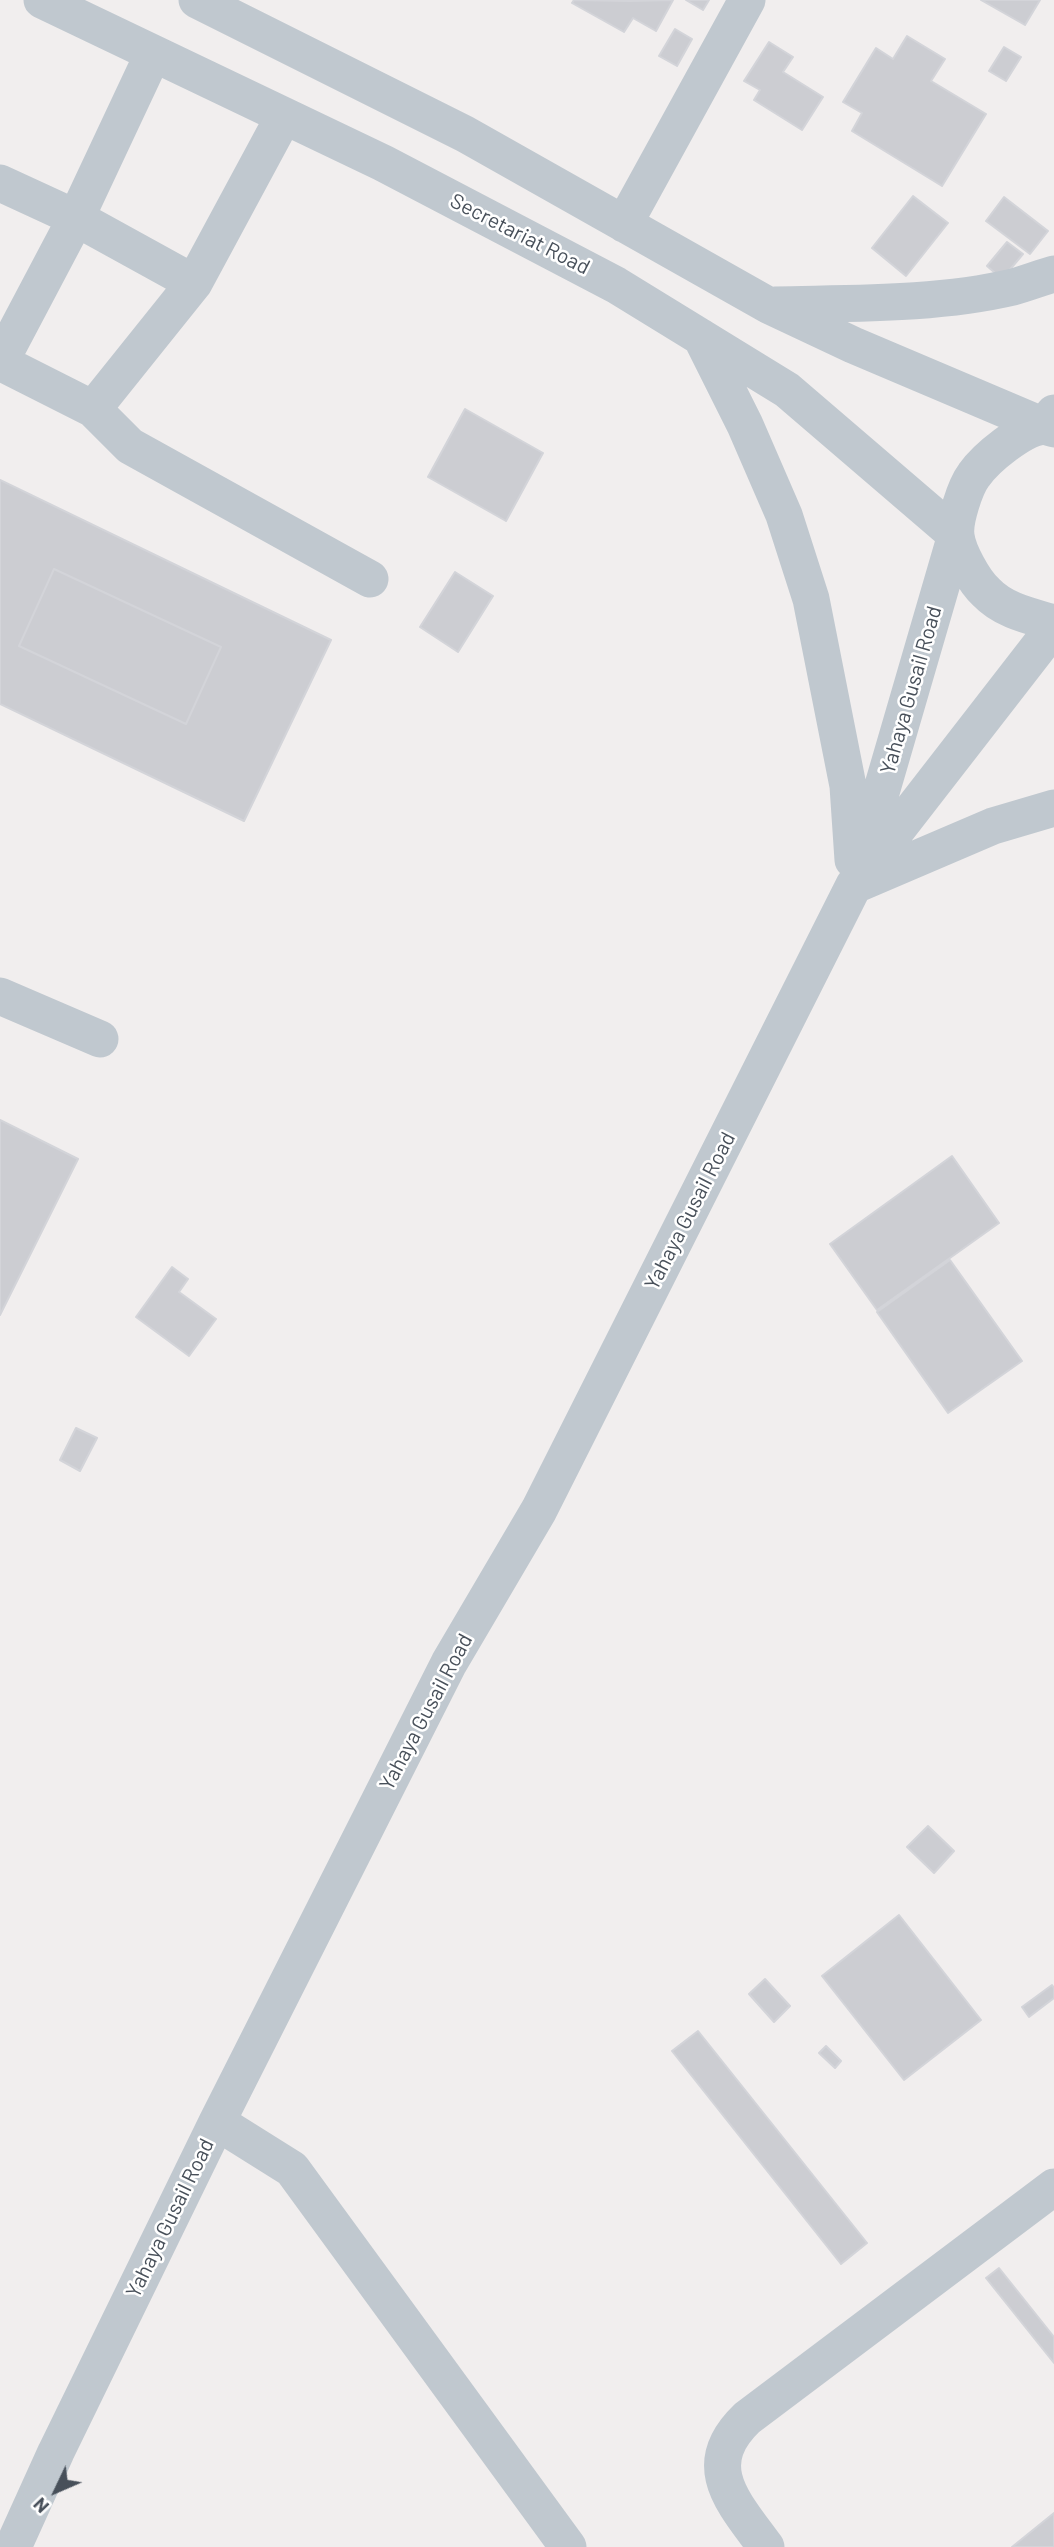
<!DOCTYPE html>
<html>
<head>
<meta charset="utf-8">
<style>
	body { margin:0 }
	#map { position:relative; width:1054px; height:2547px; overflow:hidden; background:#f1eeee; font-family:Barlow,sans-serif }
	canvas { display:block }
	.north { position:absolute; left:21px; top:2456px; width:70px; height:70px; -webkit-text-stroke:5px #fff; paint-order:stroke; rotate:226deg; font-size:19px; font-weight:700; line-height:28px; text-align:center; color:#48505a }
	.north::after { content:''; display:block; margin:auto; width:24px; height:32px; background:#48505a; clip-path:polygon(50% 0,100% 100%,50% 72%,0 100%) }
</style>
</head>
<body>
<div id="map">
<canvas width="1054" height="2547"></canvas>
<div class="north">N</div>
</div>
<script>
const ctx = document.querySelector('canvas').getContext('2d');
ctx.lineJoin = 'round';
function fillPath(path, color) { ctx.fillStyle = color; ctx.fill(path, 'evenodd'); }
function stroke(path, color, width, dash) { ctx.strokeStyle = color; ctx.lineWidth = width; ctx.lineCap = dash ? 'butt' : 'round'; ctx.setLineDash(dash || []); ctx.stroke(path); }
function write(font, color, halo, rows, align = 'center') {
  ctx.font = font + ' Barlow,sans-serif'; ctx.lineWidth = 5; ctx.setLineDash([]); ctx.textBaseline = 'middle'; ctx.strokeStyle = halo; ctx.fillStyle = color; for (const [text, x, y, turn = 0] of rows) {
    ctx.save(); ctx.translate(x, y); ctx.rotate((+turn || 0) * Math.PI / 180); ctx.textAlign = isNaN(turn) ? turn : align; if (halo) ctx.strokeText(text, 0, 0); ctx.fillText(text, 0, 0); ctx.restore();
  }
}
const building = new Path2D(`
	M574,0L629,1L673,0L656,31L633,18L624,32L572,3Z
	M686,0H709L703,10Z
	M981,0H1040L1025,25Z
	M675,29L692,39L677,66L659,56Z
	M907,36L945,59L931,81L986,114L942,186L852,131L862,113L843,102L876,48L893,59Z
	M769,42L793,57L783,72L823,97L802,130L754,100L760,90L744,81Z
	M1004,47L1021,57L1006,81L989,71Z
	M913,196L948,223L906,276L872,248Z
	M1004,197L1048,231L1030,254L986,221Z
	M1007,242L1023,254L1002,279L987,266Z
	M465,409L543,453L506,521L428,477Z
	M0,480L331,640L244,821L0,704ZM54,569L221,647L186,724L19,646Z
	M54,569L221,647L186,724L19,646Z
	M455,572L493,596L458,652L420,627Z
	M0,1120L78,1159L0,1315Z
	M952,1156L999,1223L877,1310L830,1244Z
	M950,1260L1022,1361L948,1413L877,1312Z
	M172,1267L188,1279L179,1292L216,1319L189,1356L136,1317Z
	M76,1428L97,1438L80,1471L60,1460Z
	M928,1826L954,1851L934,1873L907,1847Z
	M899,1915L981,2020L904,2080L822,1976Z
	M765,1979L790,2006L774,2022L749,1994Z
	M1052,1985L1054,1988V1998L1029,2017L1022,2007Z
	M698,2031L867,2243L841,2264L672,2051Z
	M826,2046L841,2061L835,2068L819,2053Z
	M999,2268L1054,2337V2363L986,2278Z
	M1054,2513V2547H1012Z`);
const minor = new Path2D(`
	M42,0L383,163L616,285L787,390L956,535L861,861
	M197,0L465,134L768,305L853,345L1044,426L1054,413
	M0,183L76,218L194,283
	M624,224L747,0
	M775,305C853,303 936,305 1013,287C1027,283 1040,278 1054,274
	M701,337L745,425L784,515L811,599L848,786L853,860
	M0,362L93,409L194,283L284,116
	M0,362L76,218L153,54
	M93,409L130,446L370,579
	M1054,429C1053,429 1045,426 1044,426C1022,428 986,458 974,475C965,487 954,521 956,536C958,552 974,581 986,592C1004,611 1030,616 1054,623
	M855,885L993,826L1054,808
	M0,996L100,1039
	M217,2122L292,2169L568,2547
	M13,2547L56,2452L217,2122L449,1663L539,1510L854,885L1054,627
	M766,2547C734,2503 697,2466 747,2418L1054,2187`);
const streetNames = [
	["Secretariat Road",520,234,27],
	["Yahaya Gusail Road",911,690,-74],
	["Yahaya Gusail Road",690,1211,-63],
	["Yahaya Gusail Road",426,1712,-62],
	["Yahaya Gusail Road",170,2218,-64]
];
fillPath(building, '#cccdd2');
stroke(building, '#d3d4d9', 2);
stroke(minor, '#c0c8cf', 37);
write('21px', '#48505a', '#fff', streetNames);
</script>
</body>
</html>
